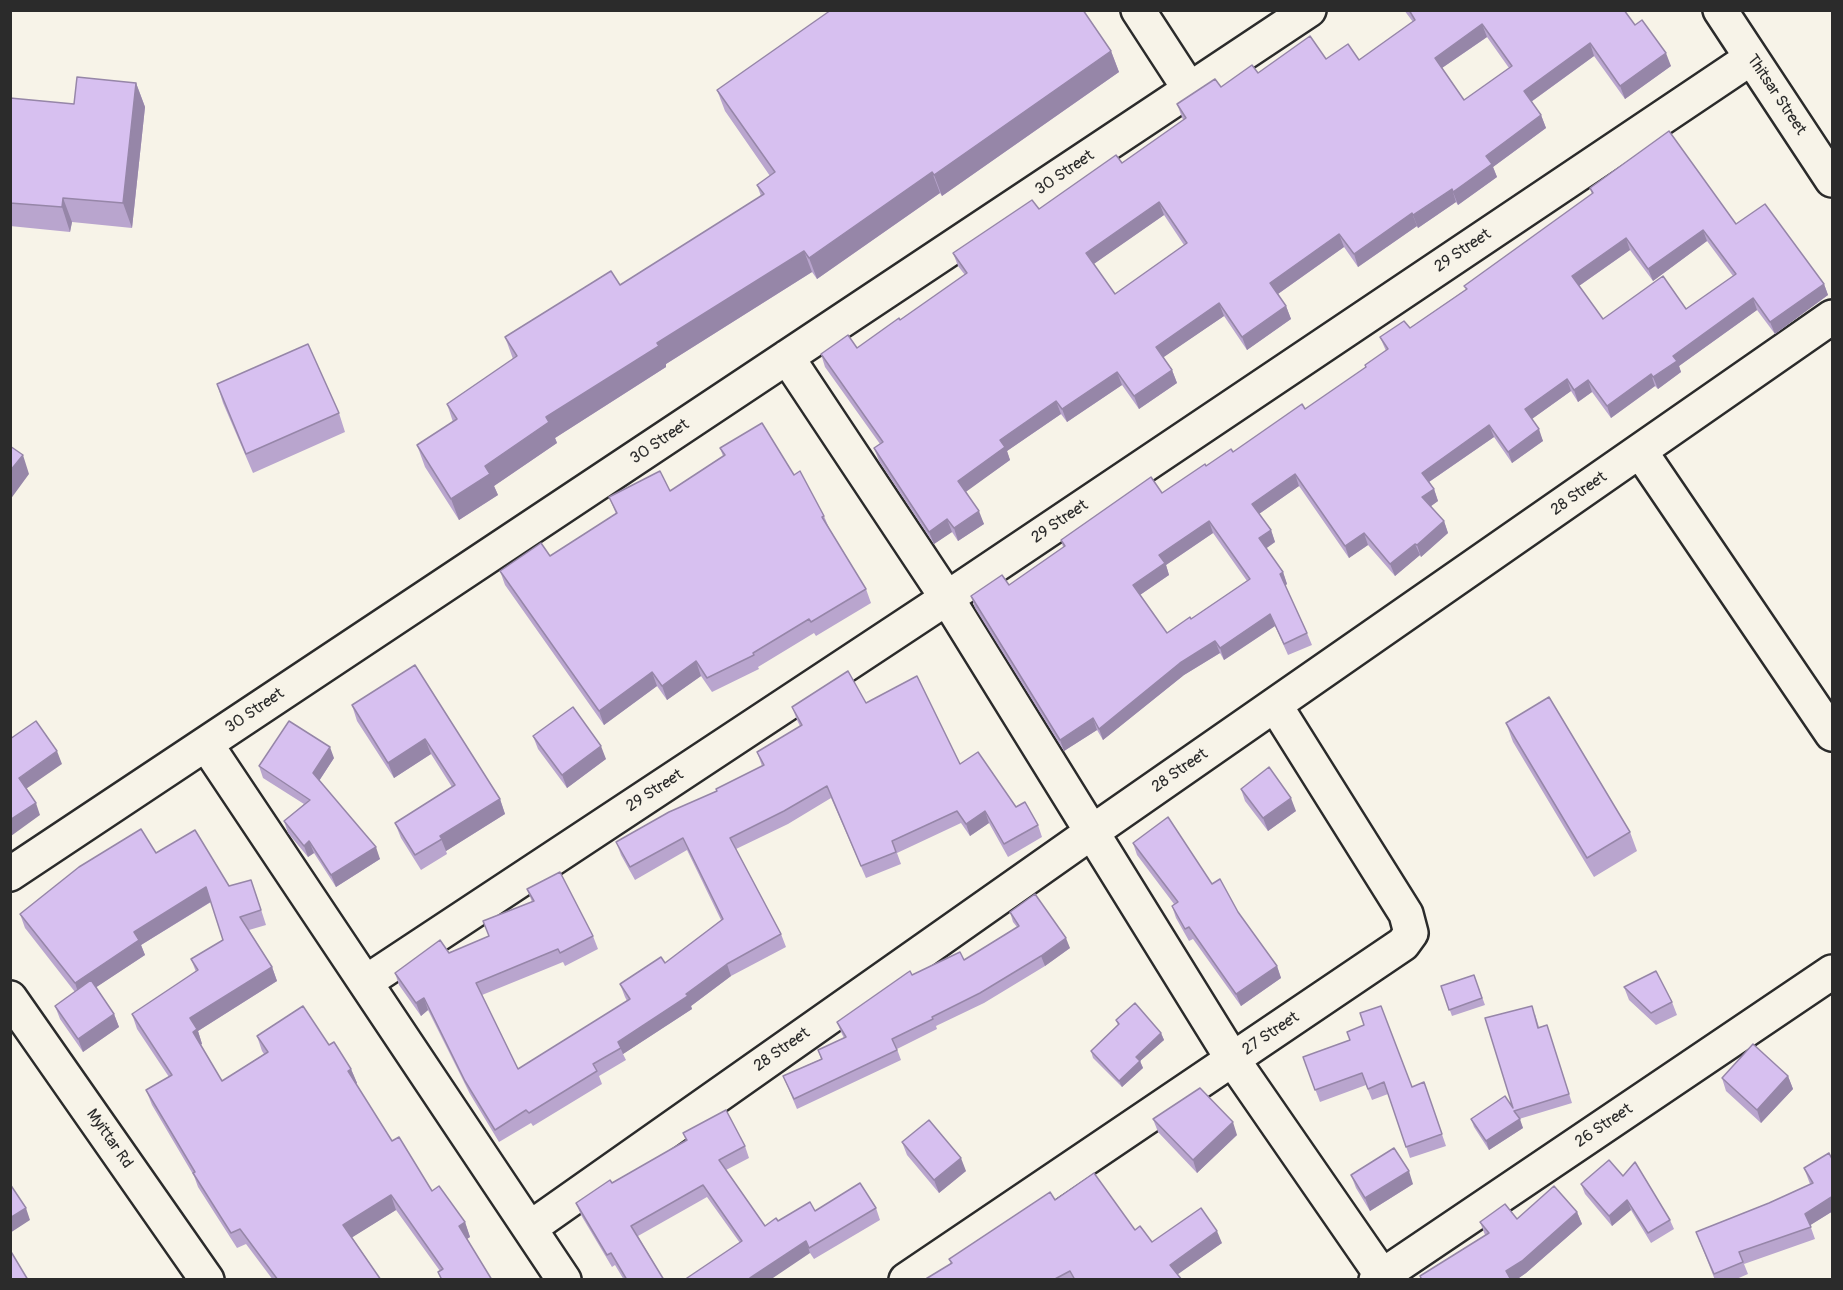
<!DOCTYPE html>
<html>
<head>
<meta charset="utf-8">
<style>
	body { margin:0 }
	#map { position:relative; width:1843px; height:1290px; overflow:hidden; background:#f7f3e8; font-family:Pangolin,sans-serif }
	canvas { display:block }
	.frame { position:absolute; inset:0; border:12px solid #2b2b2b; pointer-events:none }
</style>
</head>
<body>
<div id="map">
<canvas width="1843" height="1290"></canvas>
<div class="frame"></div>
</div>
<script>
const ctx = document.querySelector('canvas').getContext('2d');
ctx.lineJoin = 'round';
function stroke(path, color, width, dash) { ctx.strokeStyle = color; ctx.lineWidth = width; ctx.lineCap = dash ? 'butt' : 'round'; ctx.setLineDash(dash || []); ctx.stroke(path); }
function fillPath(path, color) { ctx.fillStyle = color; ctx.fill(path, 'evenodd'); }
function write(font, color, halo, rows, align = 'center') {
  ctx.font = font + ' Pangolin,sans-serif'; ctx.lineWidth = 6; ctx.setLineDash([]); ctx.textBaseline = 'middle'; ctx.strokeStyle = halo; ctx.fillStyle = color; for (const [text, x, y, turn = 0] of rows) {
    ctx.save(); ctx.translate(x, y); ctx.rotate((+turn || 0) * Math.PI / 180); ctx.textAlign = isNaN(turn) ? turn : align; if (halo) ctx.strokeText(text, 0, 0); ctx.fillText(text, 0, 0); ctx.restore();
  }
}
const minor = new Path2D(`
	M1138,10L1190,90
	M1720,10L1832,180
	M787,357L947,598L1233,1060L1385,1280
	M1640,451L1832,734
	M206,744L564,1280
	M10,874L1309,10
	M366,982L947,598L1751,58
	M10,998L207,1280
	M530,1228L1092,832L1832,317
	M906,1280L1403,944L1411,933L1406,914L1275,705
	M1376,1280L1832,972`);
const wall = new Path2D(`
	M1404,10H1624L1635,25L1671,66L1625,99L1594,56L1531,102L1541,115L1546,128L1493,167L1497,177L1458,205L1456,202L1418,228L1417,226L1358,267L1344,247L1278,294L1286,306L1291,319L1247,350L1224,316L1163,357L1172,370L1177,383L1139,409L1122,385L1067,422L1061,414L1007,451L1010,460L966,491L984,524L958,541L952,532L934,544L879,461L874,448L880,444L825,367L821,354L857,348L900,320L965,275L958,266L953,253L1039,209L1122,163L1183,120L1177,104L1258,73L1326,59L1359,60L1413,22ZM1487,37L1509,68L1464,100L1442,68ZM1164,215L1184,245L1115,294L1093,264Z
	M1111,51L1119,72L942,196L940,193L817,279L812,272L666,364V367L555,438L557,443L494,486L498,495L459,520L425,467L417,445L453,422L447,404L513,359L505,337L620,285L761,196L757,185L770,176L725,111L717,90Z
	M136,83L145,107L132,228L72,222L70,232L10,226V98L74,104Z
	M1590,188L1736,224L1824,284L1828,295L1775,334L1757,310L1679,366L1681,372L1658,389L1655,386L1611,418L1592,392L1578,402L1571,391L1532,419L1543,441L1512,463L1494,437L1429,482L1434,489L1438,501L1431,506L1444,521L1448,533L1421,557L1420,555L1395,576L1368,545L1349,558L1299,486L1259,514L1271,530L1275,542L1266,548L1283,572L1287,584L1285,585L1307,633L1312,645L1288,655L1275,626L1224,660L1220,653L1184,675L1103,740L1097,730L1064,751L975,608L971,596L1009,585L1063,547L1061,540L1162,493L1206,466L1233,452L1305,409L1366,367L1365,365L1386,351L1380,337L1410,328L1466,289L1464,286L1592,194ZM1707,241L1733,276L1686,309L1603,319L1579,286L1630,250L1653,281ZM1213,533L1247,581L1191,619L1167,633L1140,595L1169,575L1166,565Z
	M217,384L339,413L345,432L253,473L223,403Z
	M720,448L794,475L824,516L829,528L866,589L871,603L816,636L814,633L758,667L759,669L712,692L701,676L667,700L657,686L604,725L505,585L500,571L550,556L616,514L609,497L670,491L723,456Z
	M415,665L500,799L505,814L446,851L447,854L421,870L401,838L395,823L452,787L431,754L394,778L357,721L352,705Z
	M866,703L960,764L1016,807L1038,825L1042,837L1008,857L989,823L970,836L961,823L897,853L901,864L866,878L831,798L788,824L736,849L781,934L786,947L731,976L691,1006L692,1009L623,1054L626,1060L599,1076L602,1084L533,1126L531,1123L499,1142L470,1094L428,1010L421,1016L399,985L395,973L489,937L532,902L527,889L593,936L598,949L565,966L563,962L482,995L518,1069L627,1001L625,997L620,984L665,963L721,920L687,850L635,880L621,855L616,842L716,791L762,766L757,752L800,726L797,720L792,707Z
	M1506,723L1630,832L1637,851L1594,877L1513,742Z
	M533,736L606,759L567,788L538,749Z
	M334,758L319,781L380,859L336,887L314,853L308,857L288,833L284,821L304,804L263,778L259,766Z
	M1241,789L1296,811L1268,831L1245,801Z
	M1133,843L1212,884L1238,912L1277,966L1281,978L1241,1006L1193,939L1189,941L1176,918L1172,906L1174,904L1137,855Z
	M156,853L229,886L256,894L266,925L249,930L272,967L277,981L198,1031L202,1044L200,1045L222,1081L264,1054L262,1051L257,1036L329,1045L351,1069L357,1083L356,1084L392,1141L432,1191L465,1222L470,1237L467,1239L492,1280H441L438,1272L440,1271L396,1210L352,1237L381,1280H273L246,1244L237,1248L198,1187L194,1176L152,1105L146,1090L169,1077L137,1029L132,1014L196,972L191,959L223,940L211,902L141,945L145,955L96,987L114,1014L119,1027L83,1052L60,1019L55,1006L75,992L25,928L20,914Z
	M1010,912L1070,948L1045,966L984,1003L936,1026L937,1029L897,1049L901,1060L797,1109L783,1076L821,1059L818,1050L844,1038L841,1032L837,1022L912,975L964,960L1017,927L1013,922Z
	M1474,975L1485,1005L1452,1016L1441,986Z
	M1624,987L1672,1002L1677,1015L1656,1025L1629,1000Z
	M1535,1014L1539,1027L1547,1025L1572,1103L1519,1119L1523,1128L1489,1150L1474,1127L1471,1119L1513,1108Z
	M1116,1020L1161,1033L1164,1040L1140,1061L1143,1068L1122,1087L1093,1058L1091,1051L1118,1025Z
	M1303,1057L1412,1087L1424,1082L1446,1146L1410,1158L1388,1094L1372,1100L1366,1085L1320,1102Z
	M1788,1076L1793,1089L1761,1123L1726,1091L1722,1078Z
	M1153,1119L1237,1135L1197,1173L1158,1132Z
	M683,1133L745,1146L749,1158L726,1170L765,1226L815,1211L876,1208L880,1220L814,1259L810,1253L740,1243L707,1197L638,1236L664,1280H624L615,1265L612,1267L581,1215L576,1203L686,1141Z
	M902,1142L966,1171L939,1193L907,1155Z
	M1833,1161V1211L1810,1225L1815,1239L1744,1264L1748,1274L1734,1280H1715L1696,1232L1769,1203L1810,1184L1804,1168Z
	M1351,1175L1413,1184L1370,1211L1356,1188Z
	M1623,1176L1670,1220L1674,1229L1651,1243L1631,1210L1612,1226L1585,1194L1581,1184Z
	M1055,1200L1135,1230L1152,1242L1222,1243L1177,1274L1182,1280H924L951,1264L949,1259Z
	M1577,1212L1582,1224L1526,1273L1516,1280H1421L1420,1276L1485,1235L1480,1222L1517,1219Z`);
const shadedWall = new Path2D(`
	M1482,24L1487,37L1439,70L1435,58Z
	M1590,43L1594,56L1528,104L1524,91Z
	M1111,51L1119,72L942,196L934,175Z
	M1666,53L1671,66L1625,99L1620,86Z
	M136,83L145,107L132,228L123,203Z
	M1541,115L1546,128L1493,167L1497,177L1458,205L1453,192L1486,156Z
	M932,172L940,193L817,279L809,258Z
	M1452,189L1456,202L1418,228L1413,215Z
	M63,198L72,222L70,232L62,207Z
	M1159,202L1164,215L1091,266L1086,253Z
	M1412,213L1417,226L1358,267L1354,254Z
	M1703,230L1707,241L1653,281L1648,269Z
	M1339,234L1344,247L1275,296L1270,283Z
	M1626,238L1630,250L1576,288L1572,276Z
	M804,251L812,272L666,364V367L555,438L557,443L494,486L498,495L459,520L451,499L485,466L546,417L657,343Z
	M1824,284L1828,295L1775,334L1770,322Z
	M1753,298L1757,310L1679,366L1681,372L1658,389L1653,377L1673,356Z
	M1219,303L1224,316L1161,359L1156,347Z
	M1286,306L1291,319L1247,350L1242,337Z
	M1172,370L1177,383L1139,409L1134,396Z
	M1117,372L1122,385L1067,422L1062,409Z
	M1651,374L1655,386L1611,418L1607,406Z
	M1567,379L1571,391L1529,421L1525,409Z
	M1588,380L1592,392L1578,402L1574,390Z
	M1056,401L1061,414L1007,451L1010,460L963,494L958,481L1000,440Z
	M1489,425L1494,437L1426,484L1422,473Z
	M1539,429L1543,441L1512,463L1508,452Z
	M23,455L29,474L10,500V471Z
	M1295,474L1299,486L1256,516L1252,504Z
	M1434,489L1438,501L1427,509L1422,497Z
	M979,511L984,524L958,541L954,528Z
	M947,519L952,532L934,544L929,532Z
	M1209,521L1213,533L1166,565L1169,575L1137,597L1133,585L1159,555Z
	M1444,521L1448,533L1421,557L1417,545Z
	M1271,530L1275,542L1264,550L1259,538Z
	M1364,533L1368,545L1349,558L1345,546Z
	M1415,544L1420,555L1395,576L1390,564Z
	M1283,572L1287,584L1285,586L1280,574Z
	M1270,614L1275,626L1224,660L1220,648Z
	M1215,641L1220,653L1184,675L1103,740L1099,729L1180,663Z
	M696,661L701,676L667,700L662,686Z
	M652,672L657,686L604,725L599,711Z
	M1093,718L1097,730L1064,751L1060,740Z
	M425,739L431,754L394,778L388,763Z
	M601,746L606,759L567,788L562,775Z
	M330,747L334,758L317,784L313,773Z
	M57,751L62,764L23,791L19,778Z
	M1291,798L1296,811L1268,831L1263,818Z
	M500,799L505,814L446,851L440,836Z
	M36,803L40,815L11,836L10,820Z
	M985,811L989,823L970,836L966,824Z
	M309,841L314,853L308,857L304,846Z
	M376,847L380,859L336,887L331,875Z
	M206,887L212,901L141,945L145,955L80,998L75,983L134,932Z
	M1066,938L1070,948L1045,966L1041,956Z
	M727,964L731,976L691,1006L692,1009L623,1054L618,1042Z
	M1277,966L1281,978L1241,1006L1236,994Z
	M272,967L277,981L198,1031L202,1044L198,1046L193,1032L190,1018Z
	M424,998L428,1010L421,1016L416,1003Z
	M114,1014L119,1027L83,1052L78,1039Z
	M1161,1033L1164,1040L1140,1061L1143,1068L1122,1087L1119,1081L1136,1057Z
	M351,1069L357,1083L353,1086L348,1071Z
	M1788,1076L1793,1089L1761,1123L1757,1110Z
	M1520,1119L1523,1128L1489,1150L1486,1141Z
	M1233,1122L1237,1135L1197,1173L1193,1160Z
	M961,1158L966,1171L939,1193L934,1180Z
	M1409,1171L1413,1184L1370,1211L1365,1198Z
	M391,1195L396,1210L348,1240L343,1225Z
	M1833,1196V1211L1809,1226L1805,1214Z
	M1627,1200L1631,1210L1612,1226L1609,1216Z
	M26,1208L30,1220L10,1233V1218Z
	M1577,1212L1582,1224L1526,1273L1516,1280H1509L1506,1271Z
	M465,1222L470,1237L465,1240L459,1226Z
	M1217,1231L1222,1243L1174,1277L1170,1265Z
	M806,1241L810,1253L770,1280H751L750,1278Z`);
const building = new Path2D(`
	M831,10H1083L1111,51L934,175L932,172L809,258L804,251L657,343L659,346L546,417L549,422L485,466L490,474L451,499L417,445L457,419L447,404L517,356L505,337L611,271L620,285L764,194L757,185L775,172L717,90Z
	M1409,10H1624L1635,25L1642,20L1666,53L1620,86L1590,43L1524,91L1541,115L1486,156L1492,164L1453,192L1452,189L1413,215L1412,213L1354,254L1339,234L1270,283L1286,306L1242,337L1219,303L1156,347L1172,370L1134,396L1117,372L1062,409L1056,401L1000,440L1005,447L958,481L979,511L954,528L947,519L929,532L874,448L883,442L821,354L848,335L857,348L899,318L900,320L967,273L953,253L1032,200L1039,209L1116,155L1122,163L1186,118L1177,104L1215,79L1221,87L1252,65L1258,73L1310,36L1326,59L1348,44L1359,60L1415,20ZM1482,24L1512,66L1464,100L1435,58ZM1159,202L1187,243L1115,294L1086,253Z
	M77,77L136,83L123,203L63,198L62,207L10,203V98L74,104Z
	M1669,131L1736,224L1765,204L1824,284L1770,322L1753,298L1673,356L1677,361L1653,377L1651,374L1607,406L1588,380L1574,390L1567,379L1525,409L1539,429L1508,452L1489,425L1422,473L1434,489L1422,497L1444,521L1417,545L1415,544L1390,564L1364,533L1345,546L1295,474L1252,504L1271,530L1259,538L1283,572L1280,574L1307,633L1284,644L1270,614L1220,648L1215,641L1180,663L1099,729L1093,718L1060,740L971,596L1002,575L1009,585L1065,546L1061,540L1151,477L1162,493L1205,464L1206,466L1231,449L1233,452L1302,404L1305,409L1366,367L1365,365L1388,349L1380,337L1404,321L1410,328L1467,289L1464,286L1593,193L1590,188ZM1703,230L1736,274L1686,309L1663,276L1603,319L1572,276L1626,238L1648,269ZM1209,521L1250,579L1191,619L1190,617L1167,633L1133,585L1165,563L1159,555Z
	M308,344L339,413L246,454L217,384Z
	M762,423L794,475L800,471L824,516L822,517L866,589L811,622L809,619L753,653L754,655L707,678L696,661L662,686L652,672L599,711L500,571L541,543L550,556L617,513L609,497L660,471L670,491L725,455L720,448Z
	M10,446L23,455L10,471Z
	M415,665L500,799L440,836L442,839L415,855L395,823L455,785L425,739L388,763L352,705Z
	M848,671L866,703L917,676L960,764L978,752L1016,807L1025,802L1038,825L1004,844L985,811L966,824L957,811L892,841L896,852L861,866L827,786L784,811L730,838L781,934L727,964L686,994L688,996L618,1042L621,1048L593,1064L597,1071L529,1113L526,1110L495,1130L465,1081L424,998L416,1003L395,973L440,940L449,953L489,936L483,921L534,901L527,889L560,872L593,936L560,953L558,949L476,983L518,1069L630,999L620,984L661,957L665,963L723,919L683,838L630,867L616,842L669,812L717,791L716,789L764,765L757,752L802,725L792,707Z
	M1549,697L1630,832L1587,858L1506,723Z
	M573,707L601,746L562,775L533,736Z
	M36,721L57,751L19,778L36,803L10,820V739Z
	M289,721L330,747L313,773L376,847L331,875L309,841L304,846L284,821L310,800L259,766Z
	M1269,767L1291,798L1263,818L1241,789Z
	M1168,817L1212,884L1220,879L1238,912L1277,966L1236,994L1189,927L1185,929L1172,906L1178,902L1133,843Z
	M141,829L156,853L195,830L229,886L251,880L261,910L240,917L272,967L190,1018L197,1029L193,1032L222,1081L268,1052L257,1036L303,1006L329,1045L334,1042L351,1069L348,1071L392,1141L399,1137L432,1191L439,1186L465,1222L459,1226L492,1280H442L438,1272L443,1269L391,1195L343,1225L381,1280H278L240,1229L231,1233L193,1173L195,1172L146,1090L172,1075L132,1014L198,970L191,959L223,940L206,887L134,932L139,940L75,983L20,914L79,867Z
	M1035,894L1066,938L1041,956L980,993L932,1017L933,1019L892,1039L897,1050L794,1099L783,1076L822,1059L818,1050L846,1037L837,1022L907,973L910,971L912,975L960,952L964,960L1019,926L1010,912Z
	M1656,971L1672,1002L1651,1013L1624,987Z
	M1474,975L1482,998L1449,1010L1441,986Z
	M91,980L114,1014L78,1039L55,1006Z
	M1135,1003L1161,1033L1136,1057L1140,1061L1119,1081L1091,1051L1119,1024L1116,1020Z
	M1381,1006L1412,1087L1424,1082L1442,1134L1406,1147L1384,1082L1368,1089L1362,1073L1315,1090L1303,1057L1350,1040L1347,1032L1364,1025L1360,1013Z
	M1532,1006L1538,1028L1547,1025L1569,1094L1514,1111L1520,1119L1486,1141L1471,1119L1505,1096L1513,1108L1485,1018Z
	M1753,1044L1788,1076L1757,1110L1722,1078Z
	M1200,1088L1233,1122L1193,1160L1153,1119Z
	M726,1110L745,1146L719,1160L765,1226L776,1218L778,1221L810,1202L815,1211L860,1183L876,1208L809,1248L806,1241L750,1278L751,1280H684L742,1241L703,1185L631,1226L664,1280H627L611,1253L607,1255L576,1203L610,1180L612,1183L687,1140L683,1133Z
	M929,1120L961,1158L934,1180L902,1142Z
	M1394,1148L1409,1171L1365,1198L1351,1175Z
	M1829,1153L1833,1161V1196L1805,1214L1811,1227L1739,1252L1743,1262L1714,1274L1696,1232L1769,1203L1813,1183L1804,1168Z
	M1609,1160L1623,1176L1635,1162L1670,1220L1648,1233L1627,1200L1609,1216L1581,1184Z
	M1094,1173L1135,1230L1140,1226L1152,1242L1201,1208L1217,1231L1170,1265L1182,1280H1075L1070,1271L1053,1280H924L952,1263L949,1259L1050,1192L1055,1200Z
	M10,1184L26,1208L10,1218Z
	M1554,1186L1577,1212L1522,1261L1506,1271L1511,1280H1422L1420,1276L1489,1233L1480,1222L1505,1204L1517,1219Z
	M10,1250L28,1280H10Z`);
const streetNames = [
	["Thitsar Street",1776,95,56],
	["30 Street",1065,173,-34],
	["29 Street",1463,251,-34],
	["30 Street",660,442,-34],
	["28 Street",1579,494,-35],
	["29 Street",1060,522,-34],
	["30 Street",255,711,-34],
	["28 Street",1180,771,-35],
	["29 Street",655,791,-33],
	["27 Street",1271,1034,-34],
	["28 Street",782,1050,-35],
	["26 Street",1604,1126,-34],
	["Myittar Rd",109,1139,55]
];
stroke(minor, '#2b2b2b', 38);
stroke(minor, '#f7f3e8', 33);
fillPath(wall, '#b9a5ce');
fillPath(shadedWall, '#9686a8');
fillPath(building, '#d7c0f0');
stroke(building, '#9686a8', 1.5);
write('16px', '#2b2b2b', '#f7f3e8', streetNames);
</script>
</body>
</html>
